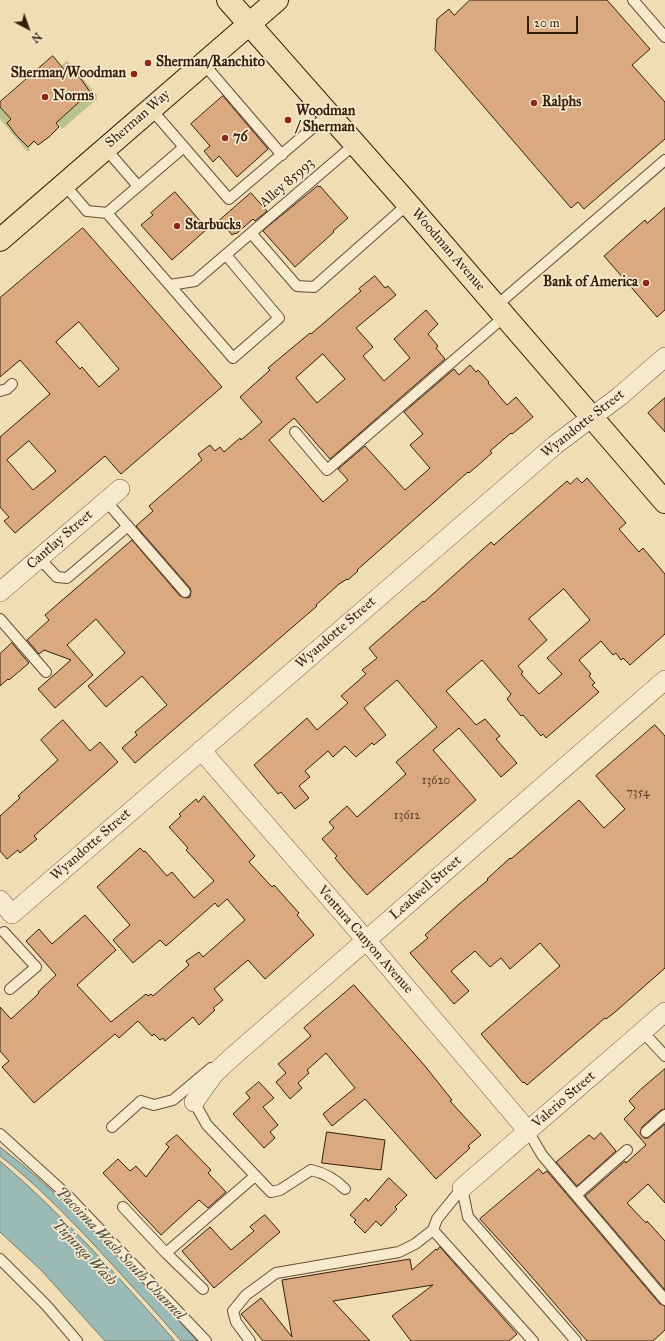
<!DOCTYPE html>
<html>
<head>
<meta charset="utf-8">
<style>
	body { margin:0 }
	#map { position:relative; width:665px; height:1341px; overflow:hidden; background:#f1ddb4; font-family:"IM FELL Great Primer",serif }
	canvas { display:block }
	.north { position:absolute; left:8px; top:8px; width:40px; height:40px; -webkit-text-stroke:3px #f6e9ce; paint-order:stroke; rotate:139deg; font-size:11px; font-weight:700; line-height:16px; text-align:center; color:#351e0c }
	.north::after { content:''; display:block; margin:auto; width:14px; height:18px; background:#351e0c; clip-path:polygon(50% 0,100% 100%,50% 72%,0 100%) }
	.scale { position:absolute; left:527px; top:16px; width:51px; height:18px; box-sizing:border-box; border:2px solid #351e0c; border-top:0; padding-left:5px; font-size:12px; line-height:14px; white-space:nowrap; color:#351e0c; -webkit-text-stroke:3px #f6e9ce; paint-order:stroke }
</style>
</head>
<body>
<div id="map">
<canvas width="665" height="1341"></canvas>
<div class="north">N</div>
<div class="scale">20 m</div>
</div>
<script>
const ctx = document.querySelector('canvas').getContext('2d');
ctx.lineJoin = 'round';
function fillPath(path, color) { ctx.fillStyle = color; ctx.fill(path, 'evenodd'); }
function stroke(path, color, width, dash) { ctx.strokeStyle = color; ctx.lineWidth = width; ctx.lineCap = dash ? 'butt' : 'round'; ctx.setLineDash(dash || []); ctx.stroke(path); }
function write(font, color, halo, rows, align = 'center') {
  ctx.font = font + ' "IM FELL Great Primer",serif'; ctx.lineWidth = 3.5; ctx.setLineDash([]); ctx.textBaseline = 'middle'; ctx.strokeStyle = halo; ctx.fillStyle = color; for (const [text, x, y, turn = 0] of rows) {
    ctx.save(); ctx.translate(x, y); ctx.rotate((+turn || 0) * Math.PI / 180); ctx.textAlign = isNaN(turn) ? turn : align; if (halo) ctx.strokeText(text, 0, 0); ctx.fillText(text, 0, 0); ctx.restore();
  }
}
const green = new Path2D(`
	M67,61L97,95V99L62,129L57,122L53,125L68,74L61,66Z
	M0,107L13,122L37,139L29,148L31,150L29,151H27L0,119Z`);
const water = new Path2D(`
	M0,1147C27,1167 51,1190 76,1213C118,1253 158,1296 197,1341H181C153,1309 124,1277 95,1246C65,1214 34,1182 0,1156Z
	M0,1161C63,1215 120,1278 175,1341H105L41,1270L0,1232Z`);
const building = new Path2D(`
	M470,0H607L650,49L632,65L665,102V139L584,209L578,202L571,208L435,50L437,19L449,9L454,15Z
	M53,56L66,72L70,69L81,79L90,92L56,123L59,127L49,137L38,145L34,141L28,147L16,135L7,123L11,119L0,107V102Z
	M223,96L268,149L237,177L219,156L213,162L204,151L210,146L191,124Z
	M318,186L319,187L320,186L348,218L333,231L334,232L295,267L263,231Z
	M175,192L207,229L172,260L141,225L153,215L151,213Z
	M251,193L267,211L255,221L253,219L236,234L235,233L232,235L220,220Z
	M665,208V310L657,317L604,256L645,220L647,223Z
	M83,228L222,387L121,474L105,456L15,533L4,521L9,517L0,507V437L50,394L20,360L0,377V298ZM79,322L119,369L99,387L82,367L80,369L56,342ZM29,441L56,471L33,490L7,460Z
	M375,276L385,288L388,286L396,295L356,328L373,347L363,356L384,381L410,358L394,339L426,310L438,324L428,334L438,346L436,348L445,359L330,459L294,418L269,440L323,502L348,480L338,469L365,446L405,490L430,468L410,445L423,434L404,412L454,369L459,375L470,365L476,372L478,370L489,382L488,383L507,405L516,397L533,417L512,434L511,433L490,451L492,453L469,473L468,472L357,570L358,571L348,580L347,579L339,584L316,605L317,606L135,763L122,748L137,735L135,732L167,705L142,676L106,707L88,686L125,653L96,619L67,645L93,675L55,708L38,689L71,660L44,650L39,654L27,640L49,620L45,615L132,540L180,596L186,598L190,597L191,591L190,588L136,526L153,511L149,506L202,460L198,454L210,445L215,451L220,447L224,452L240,438L241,440L262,422L240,397L270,370L268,368L310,333L311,334L361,291L359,289ZM323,354L345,379L317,403L296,378Z
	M665,398V432L648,413Z
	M577,478L582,483L587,478L626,523L619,529L639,552L643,548L665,574V634L630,665L623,658L621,660L616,653L613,655L601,641L579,660L591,674L589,676L595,683L592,685L599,692L546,738L543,734L541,736L523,715L521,716L507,699L511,694L482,660L446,691L476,725L485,719L500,736L496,739L517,763L501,777L459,728L433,750L476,800L367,895L344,869L335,858L337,856L322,839L334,828L329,822L347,806L357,817L406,774L396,762L437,727L397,680L364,708L386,735L374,745L372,743L356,757L345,746L333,757L328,751L305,771L310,777L299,786L309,798L295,809L281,792L278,794L254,765L307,718L317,730L348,703L341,696L366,674L362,670L377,658L369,648L423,601L424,602L491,542L494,545L567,481L570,484ZM564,589L590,620L547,658L562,674L539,694L521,674L523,672L518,666L547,640L529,619Z
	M12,643L29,663L9,680L8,679L0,686V654Z
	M63,720L90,751L100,742L118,762L34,836L37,839L20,853L18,850L7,859L0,851V816L20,798L18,796L58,760L41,740Z
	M655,725L665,736V968L614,1013L606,1019L605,1018L527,1085L524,1082L523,1083L481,1034L560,966L540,943L510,969L501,958L490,967L475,951L451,971L469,991L454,1004L410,953L428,938L425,935L458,905L488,880L487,879L510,858L511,859L579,800L604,828L625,809L596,776Z
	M204,796L255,856L249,862L272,887L274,885L299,913L297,915L314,935L265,979L248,960L214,989L223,1000L213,1008L215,1010L199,1025L193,1017L165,1041L163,1038L160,1040L154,1034L152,1036L138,1021L119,1038L115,1034L34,1103L2,1067L9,1061L0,1051V1007L11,1019L35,997L39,993L38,992L56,975L26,941L39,929L52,944L85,915L116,950L77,985L111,1022L146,994L148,996L151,994L153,996L189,965L186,961L199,952L203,957L245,920L227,899L218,907L215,903L166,946L160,940L133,963L113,940L130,925L97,887L140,848L144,852L145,851L167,876L172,872L194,898L214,881L186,850L188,848L169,827L181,816L179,814L196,799L198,802Z
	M354,985L425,1066L452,1100L450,1101L481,1135L468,1146L470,1148L436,1179L365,1099L332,1126L323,1114L355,1088L326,1053L307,1070L309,1073L298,1083L302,1088L290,1099L276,1082L286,1073L278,1064L311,1036L304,1028Z
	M665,1069V1109L661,1110L642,1127L640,1133L644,1138H648L665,1124V1203L648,1184L627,1203L646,1223L647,1221L665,1241V1290L585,1196L625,1161L626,1163L646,1145L624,1119L635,1108L629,1101L640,1090Z
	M259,1082L274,1098L263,1107L278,1125L270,1132L275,1138L264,1148L233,1114L250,1098L246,1093Z
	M327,1132L385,1140L381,1170L322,1163Z
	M601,1133L616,1151L577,1186L556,1162L589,1135L594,1139Z
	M177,1135L211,1170L208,1173L226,1192L208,1208L199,1200L161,1235L103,1173L118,1159L130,1171L136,1166L146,1177L169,1147L166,1144Z
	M539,1169L543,1174L547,1171L660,1304L665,1306V1330L653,1341H587L524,1268L480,1219Z
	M389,1178L407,1195L395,1207L397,1209L381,1226L376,1221L365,1233L354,1222L356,1220L350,1215L366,1198L368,1201Z
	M265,1215L280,1232L214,1288L182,1251L210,1227L231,1250L254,1231L250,1227Z
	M440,1247L517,1334L509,1341H411L392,1316L433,1285L333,1301L370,1341H263L241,1314L261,1298L292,1337L282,1280L410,1259L412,1270L436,1249L437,1250Z`);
const service = new Path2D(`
	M633,0L665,37
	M203,63L282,155
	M151,109L229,199L329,114
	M105,148L138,186
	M64,184L87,211L107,213L233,358L279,318L226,255
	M107,213L184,147
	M251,233L297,286L314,287L408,204
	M170,285L195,281L355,144
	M496,306L665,160
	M0,391L7,389L12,384
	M295,432L327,470L505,316
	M106,501L185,592
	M39,558L57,577L67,578L128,526
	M0,619L46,672
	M4,932L36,967L10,989
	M643,1032L665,1056
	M194,1102L207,1125L271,1192L280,1190L311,1170C325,1173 335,1179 345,1189
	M112,1127L141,1101L154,1105L173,1100L211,1068
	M528,1131L542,1155L665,1300
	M646,1132L665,1115
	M0,1134L67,1195L206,1341
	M462,1188L468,1217L576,1341
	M576,1195L627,1150
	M123,1207L166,1253L255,1176
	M433,1230L533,1341
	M166,1253L203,1289
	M0,1259L46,1305L77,1341
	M250,1341L236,1322L233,1311L246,1295L276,1273L399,1252L415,1244L433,1230L437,1219L462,1188`);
const minor = new Path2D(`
	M0,592L120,489
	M201,750L366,940L528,1131
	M0,900L12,914L555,445L620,396L665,357
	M194,1102L214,1074L231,1058L665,680
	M462,1188L665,1012`);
const primary = new Path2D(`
	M228,0L408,204L665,502
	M0,240L277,0`);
const markers = [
	[148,63,4,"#8f2418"],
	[134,74,4,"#8f2418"],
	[45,97,4,"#8f2418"],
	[534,103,4,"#8f2418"],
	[288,120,4,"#8f2418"],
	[225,138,4,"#8f2418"],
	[177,226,4,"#8f2418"],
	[646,283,4,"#8f2418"]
];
const numberNames = [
	["13620",436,781],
	["7354",638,793],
	["13612",407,816]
];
const poiNames = [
	["Sherman/Ranchito",156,63],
	["Sherman/Woodman",126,74,"right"],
	["Norms",53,97],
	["Ralphs",542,103],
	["Woodman",296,112],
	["/ Sherman",296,128],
	["76",233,138],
	["Starbucks",185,226],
	["Bank of America",638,283,"right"]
];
const streetNames = [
	["Sherman Way",138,119,-41],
	["Alley 85993",287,183,-41],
	["Woodman Avenue",448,250,49],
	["Wyandotte Street",583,424,-38],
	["Cantlay Street",60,540,-41],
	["Wyandotte Street",336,633,-41],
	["Wyandotte Street",91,845,-41],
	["Leadwell Street",426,888,-41],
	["Ventura Canyon Avenue",365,940,49],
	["Valerio Street",564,1100,-41]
];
const waterNames = [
	["Tujunga Wash",84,1253,46],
	["Pacoima Wash South Channel",120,1254,46]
];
fillPath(green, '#b8c28f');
fillPath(water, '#9cbab5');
stroke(water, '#737c71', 1);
fillPath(building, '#daa980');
stroke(building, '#351e0c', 1);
stroke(service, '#644e36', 12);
stroke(minor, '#644e36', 20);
stroke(primary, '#351e0c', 24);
stroke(service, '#f6e9ce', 10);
stroke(minor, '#f6e9ce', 19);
stroke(primary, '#f1ddb4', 22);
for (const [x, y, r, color] of markers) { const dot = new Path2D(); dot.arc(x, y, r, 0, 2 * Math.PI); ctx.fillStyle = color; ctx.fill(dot); stroke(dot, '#f6e9ce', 1.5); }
write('12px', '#5e4129', null, numberNames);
write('bold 14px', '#351e0c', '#f6e9ce', poiNames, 'left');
write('14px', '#351e0c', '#f6e9ce', streetNames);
write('italic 15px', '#544d3f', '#f6e9ce', waterNames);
</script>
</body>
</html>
